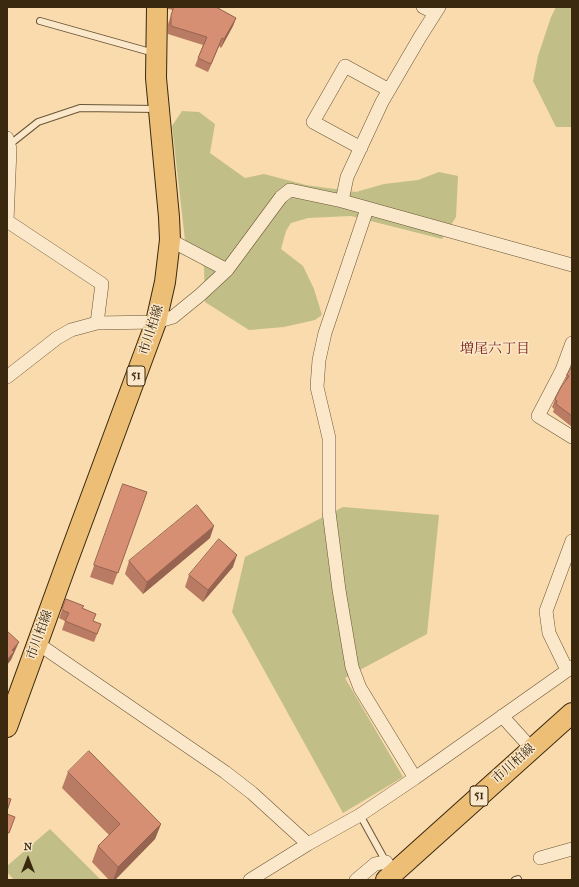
<!DOCTYPE html>
<html>
<head>
<meta charset="utf-8">
<style>
	body { margin:0 }
	#map { position:relative; width:579px; height:887px; overflow:hidden; background:#f9dbad; font-family:"IM FELL French Canon",serif }
	canvas { display:block }
	.frame { position:absolute; inset:0; border:8px solid #3a280f; pointer-events:none }
	.north { position:absolute; left:8px; top:839px; width:40px; height:40px; -webkit-text-stroke:3px #fbe8ca; paint-order:stroke; rotate:0deg; font-size:11px; font-weight:700; line-height:16px; text-align:center; color:#3a280f }
	.north::after { content:''; display:block; margin:auto; width:14px; height:18px; background:#3a280f; clip-path:polygon(50% 0,100% 100%,50% 72%,0 100%) }
</style>
</head>
<body>
<div id="map">
<canvas width="579" height="887"></canvas>
<div class="frame"></div>
<div class="north">N</div>
</div>
<script>
const ctx = document.querySelector('canvas').getContext('2d');
ctx.lineJoin = 'round';
function fillPath(path, color) { ctx.fillStyle = color; ctx.fill(path, 'evenodd'); }
function stroke(path, color, width, dash) { ctx.strokeStyle = color; ctx.lineWidth = width; ctx.lineCap = dash ? 'butt' : 'round'; ctx.setLineDash(dash || []); ctx.stroke(path); }
function write(font, color, halo, rows, align = 'center') {
  ctx.font = font + ' "IM FELL French Canon","Noto Serif JP",serif'; ctx.lineWidth = 3; ctx.setLineDash([]); ctx.textBaseline = 'middle'; ctx.strokeStyle = halo; ctx.fillStyle = color; for (const [text, x, y, turn = 0] of rows) {
    ctx.save(); ctx.translate(x, y); ctx.rotate((+turn || 0) * Math.PI / 180); ctx.textAlign = isNaN(turn) ? turn : align; if (halo) ctx.strokeText(text, 0, 0); ctx.fillText(text, 0, 0); ctx.restore();
  }
}
const green = new Path2D(`
	M556,7H572V127H556L533,81L538,56L551,17Z
	M182,111L199,112L215,124L210,153L245,178L264,174L306,185L356,192L384,184L418,180L439,172L458,176L456,217L442,239L351,216L308,218L291,223L286,231L281,249L303,266L314,289L322,315L315,320L284,327L249,330L205,302L204,267L185,240L172,126Z
	M343,507L439,515L427,634L345,678L403,777L343,813L232,612L245,557Z
	M50,829L101,880H14L7,872V866Z`);
const lane = new Path2D(`
	M40,21L154,53
	M9,145L38,122L80,108L157,109
	M360,815L386,862
	M515,880L518,879`);
const street = new Path2D(`
	M423,7L435,13
	M7,138L10,149L7,221
	M361,148L313,122L345,66L389,90
	M342,201L347,177L382,102L420,37L439,7
	M367,209L325,333L319,360L317,387L329,438V512L339,590L352,667L360,688L415,778
	M7,221L102,284L97,323
	M170,240L227,270L281,197L290,190L342,201L572,265
	M572,343L562,370L538,416L572,437
	M7,377L57,338L71,330L97,323L156,322L173,317L200,295L227,270
	M37,643L225,772L252,793L308,844L360,815L415,778L572,667
	M567,670L549,633L546,611L572,541
	M502,716L531,748
	M540,858L572,849
	M250,880L308,844
	M356,880L375,864L386,862L395,880`);
const primary = new Path2D(`
	M7,727L67,562L156,322L165,282L170,240L169,217L156,78L157,7
	M386,880L572,713`);
const wall = new Path2D(`
	M168,7H216L236,18L233,26L221,48L219,46L208,72L195,66L203,45L168,34V24L173,10L168,9Z
	M572,366V427L553,412L554,409L552,407L555,399L564,383L567,375Z
	M147,492L113,585L90,577L119,496Z
	M210,538L143,594L125,574L129,561Z
	M233,567L203,602L185,587L189,575Z
	M66,599L82,608L93,621L98,632L94,642L62,630L65,621L59,618Z
	M68,772L161,824L155,839L115,880H109L92,862L98,846L109,835L62,788Z`);
const shadedWall = new Path2D(`
	M236,18L233,26L221,48L224,39Z
	M222,38L219,46L208,72L211,64Z
	M214,526L210,538L143,594L147,582Z
	M237,555L233,567L203,602L208,590Z
	M19,642L11,660L7,665V660L12,650Z
	M161,824L155,839L115,880H113L118,867Z`);
const building = new Path2D(`
	M174,7H216L236,18L224,39L222,38L211,64L198,58L207,37L171,26V16Z
	M572,366V416L556,404L557,401L555,399L561,387L569,376L567,375Z
	M123,484L147,492L118,573L94,565Z
	M197,505L214,526L147,582L129,561Z
	M219,539L237,555L208,590L189,575Z
	M66,599L84,606L82,608L96,614L93,621L101,624L97,634L65,621L69,613L62,610Z
	M7,631L19,642L12,650L14,652L7,660Z
	M89,751L161,824L118,867L98,846L120,824L68,772Z
	M7,798L11,799L7,811Z
	M7,814L15,817L9,833H7Z`);
const shields = [
	[136,376,18],
	[479,796,18]
];
const shieldNames = [
	["51",136,376],
	["51",479,796]
];
const streetNames = [
	["市川柏線",152,330,-72],
	["市川柏線",40,635,-70],
	["市川柏線",514,764,-42]
];
const neighbourhoodNames = [
	["増尾六丁目",495,350]
];
fillPath(green, '#c1bf87');
stroke(lane, '#6a5536', 8);
stroke(street, '#6a5536', 14);
stroke(primary, '#3a280f', 22);
stroke(lane, '#fbe8ca', 6);
stroke(street, '#fbe8ca', 13);
stroke(primary, '#ecbe76', 20);
fillPath(wall, '#b97b63');
fillPath(shadedWall, '#966450');
fillPath(building, '#d78f73');
stroke(building, '#966450', 1);
for (const [x, y, w] of shields) { const box = new Path2D(); box.roundRect(x - w / 2, y - 10, w, 20, 3); ctx.fillStyle = '#fbe8ca'; ctx.fill(box); stroke(box, '#3a280f', 1); }
write('bold 12px', '#3a280f', null, shieldNames);
write('13px', '#3a280f', '#fbe8ca', streetNames);
write('14px', '#7a1f14', '#fbe8ca', neighbourhoodNames);
</script>
</body>
</html>
